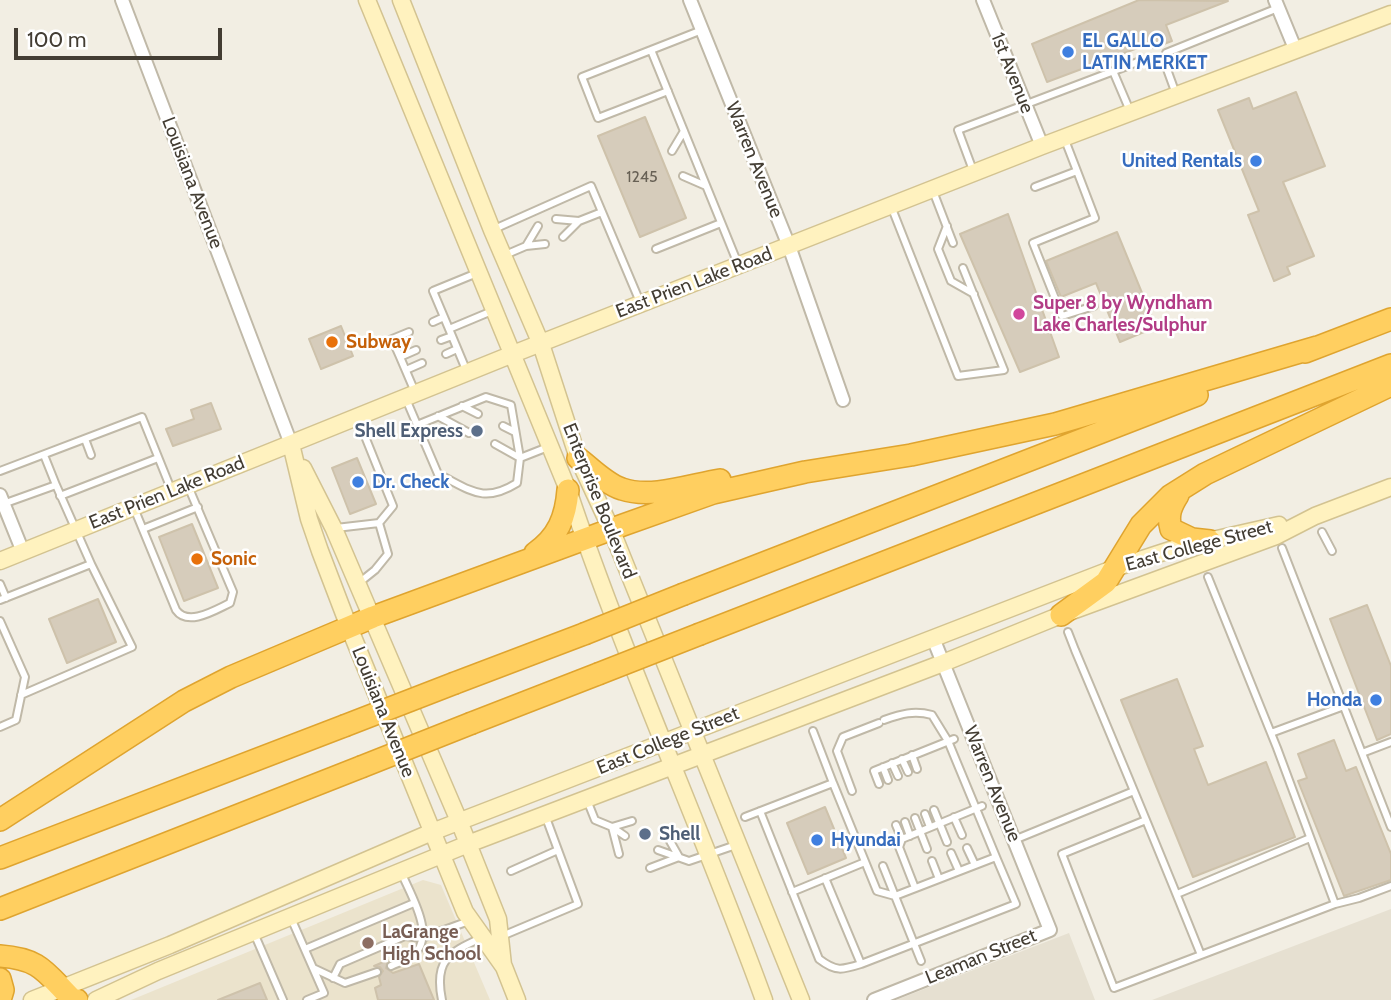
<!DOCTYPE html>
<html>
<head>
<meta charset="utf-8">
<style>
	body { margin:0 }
	#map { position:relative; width:1391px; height:1000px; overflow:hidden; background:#f2eee3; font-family:Cabin,sans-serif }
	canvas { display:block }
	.scale { position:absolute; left:14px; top:28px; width:208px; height:32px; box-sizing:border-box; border:4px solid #433d33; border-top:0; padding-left:9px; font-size:21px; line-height:24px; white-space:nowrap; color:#433d33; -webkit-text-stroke:5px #fff; paint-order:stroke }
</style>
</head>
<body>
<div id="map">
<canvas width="1391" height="1000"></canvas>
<div class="scale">100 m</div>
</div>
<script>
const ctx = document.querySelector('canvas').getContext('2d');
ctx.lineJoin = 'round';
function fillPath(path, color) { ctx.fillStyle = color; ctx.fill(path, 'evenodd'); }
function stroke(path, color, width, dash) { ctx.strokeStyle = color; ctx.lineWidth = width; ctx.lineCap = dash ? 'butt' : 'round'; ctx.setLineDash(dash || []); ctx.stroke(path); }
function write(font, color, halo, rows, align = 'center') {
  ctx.font = font + ' Cabin,sans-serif'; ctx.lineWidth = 5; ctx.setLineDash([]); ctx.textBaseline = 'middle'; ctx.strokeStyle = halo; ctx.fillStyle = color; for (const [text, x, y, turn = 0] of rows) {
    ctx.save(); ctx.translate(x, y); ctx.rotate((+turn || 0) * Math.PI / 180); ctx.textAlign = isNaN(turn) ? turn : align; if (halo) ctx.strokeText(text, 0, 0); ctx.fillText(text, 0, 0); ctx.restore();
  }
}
const residential = new Path2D(`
	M1391,909V1000H1152Z
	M1069,933L1095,1000H896Z`);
const education = new Path2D(`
	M423,880L441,885L490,1000H131Z`);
const building = new Path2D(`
	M1139,0L1228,1L1166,25L1172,41L1153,48L1151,43L1047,82L1032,44Z
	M1296,92L1325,166L1283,182L1314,256L1287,267L1290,274L1274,281L1248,215L1259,211L1218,110L1249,98L1253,109Z
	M645,117L686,218L640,237L598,136Z
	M1008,214L1059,357L1020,372L960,234Z
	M1117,232L1156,327L1120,342L1096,283L1061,297L1046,261Z
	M341,326L353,356L321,369L309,339Z
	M211,403L221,429L173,446L166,429L194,419L191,410Z
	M357,458L376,504L350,514L332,468Z
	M192,524L218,588L184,601L159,537Z
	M98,599L116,642L67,663L49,619Z
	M1367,605L1391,666V734L1377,740L1330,619Z
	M1177,679L1203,746L1194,749L1208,785L1266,762L1295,837L1193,877L1121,700Z
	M1334,740L1346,771L1356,767L1391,854V880L1344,896L1298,781L1307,778L1298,754Z
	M825,807L846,858L808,874L787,823Z
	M388,960L386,968L393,973L419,964L434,1000H378L375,988L381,985L379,977L383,971L380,967L374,966Z
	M260,983L267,1000H218Z`);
const lane = new Path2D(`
	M702,30L651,50L738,264
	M651,50L582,77L598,118L668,91
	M1113,71L1130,111
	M1176,94L1164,61L1166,53L1278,8
	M1065,140L1077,171
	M672,151L684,131
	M974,173L958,130L1143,60
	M683,176L706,186
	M1035,187L1077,171L1095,218L1033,243L1062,316L1094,306
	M933,191L953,243
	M891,206L958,376L1004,370L963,268
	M556,219L579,221
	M947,226L938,249L951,281L974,294
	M492,230L591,186L640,302
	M563,237L579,221L602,212
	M526,246L538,226
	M656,249L721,223
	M505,255L526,246L545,244
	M433,322L444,317
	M449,329L492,311
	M452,336L433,291L477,273
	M441,340L452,336L467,372
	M446,354L457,349
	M400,357L392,339L409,332
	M406,370L422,363
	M415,392L400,357L416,350
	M406,399L438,474C471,490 483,504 517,483L520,458L548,447
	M462,406L478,414
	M438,416L469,433
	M358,419L393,506L379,523
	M417,425L486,397L511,405L520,458
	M503,426L515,432
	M85,439L91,455
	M495,444L520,458
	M0,471L142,417L171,489
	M60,496L158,458
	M3,504L56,485L44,455
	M134,508L176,610C188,627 215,610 230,603L233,592L188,486
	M336,528L379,523L388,554L375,570L360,582
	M143,529L198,507
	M1322,532L1332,551
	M1282,548L1362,753L1391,742
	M0,584L6,598
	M0,600L91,564L56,485
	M0,621L25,677L16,720L0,727
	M1068,632L1075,650C1118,752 1160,853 1201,955L1114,988L1062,854L1146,820
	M21,695L132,647L91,564
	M1271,733L1344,706
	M1362,753L1391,827
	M912,755L917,769
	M902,759L908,772
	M892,763L898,776
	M883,767L888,780
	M833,783L877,891L895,896L996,857L948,741L932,715C914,710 901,714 884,720
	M879,784L874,771L954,739
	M852,791L837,751L843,737L879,723
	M587,800L595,820L612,827L625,836
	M934,810L947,842
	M760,811L819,959C836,972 842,970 861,964L1016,904L996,857
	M925,814L930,827
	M745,817L833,783L813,731
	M954,817L962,835
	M915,818L927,849
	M905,822L910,836
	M896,825L902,839L899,847L915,888
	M902,839L982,806
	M1014,840L1134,791
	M967,848L975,865
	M658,850L689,861L736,845
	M951,853L959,871
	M619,854L612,827L632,821
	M932,861L939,879
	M883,866L921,961
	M650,868L679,857L666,834
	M511,871L558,850
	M825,878L861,964
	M792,892L865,862
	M1177,894L1310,838
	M1335,904L1359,898L1391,886
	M291,918L324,993L307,1000
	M254,933L283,1000
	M502,936L578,904L545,815
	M305,949L414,903
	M1201,955L1335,904L1277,748L1208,577
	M391,966C397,963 405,961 411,957C438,938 411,896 402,874
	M313,968L345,983L377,972
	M333,978L340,964L405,936L422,938L469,921
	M442,1000C434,961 448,953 481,938`);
const street = new Path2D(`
	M122,0L291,444
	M690,0L789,246L843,400
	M983,0L1042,146
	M1275,0L1296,51
	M0,495L23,552
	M874,1000L1050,930L933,638`);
const secondary = new Path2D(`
	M367,0L568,490C626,663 702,829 764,1000
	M401,0L492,230L541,344L578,458L611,529L801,1000
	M291,444L309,519L320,551L349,627L465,912L504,967L517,1000
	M303,468L334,529L459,821L498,919L503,965
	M0,561L513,354L1042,146L1391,14
	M32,1000L170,945L432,832L1115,568L1173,549L1279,525
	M96,1000L158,971L468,844L943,663L1061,615L1276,536L1315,516L1391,487`);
const highway = new Path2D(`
	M1305,352L1391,319
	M578,458C591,468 606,484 622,489C651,499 690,485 720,480
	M1178,495C1171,506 1167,515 1171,529L1192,539L1210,541
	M535,553C558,537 566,517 568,490
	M684,594L1197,395
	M1061,615L1106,582L1141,525L1170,496L1205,474L1391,385
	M700,634L1391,365
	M455,683L584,634
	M472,723L598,674
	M0,820L184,701L231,677L373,617L623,525L713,493L805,472L911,455L1055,424L1317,347
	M0,858L344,726
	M0,909L361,767
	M0,956C41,959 45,972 72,999L77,1000
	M0,979L3,990L0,1000`);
const highwayBridge = new Path2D(`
	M584,634L684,594
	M598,674L700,634
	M344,726L455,683
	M361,767L472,723`);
const markers = [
	[1068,52,7,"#3f7fe0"],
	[1256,161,7,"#3f7fe0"],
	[1019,314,7,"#d1479c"],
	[332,342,7,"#e8710a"],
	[477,431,7,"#5c6f8a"],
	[358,482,7,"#3f7fe0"],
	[197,559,7,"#e8710a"],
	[1376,700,7,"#3f7fe0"],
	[645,834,7,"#5c6f8a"],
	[817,840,7,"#3f7fe0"],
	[368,943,7,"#8d6e63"]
];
const numberNames = [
	["1245",642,177]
];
const shopNames = [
	["EL GALLO",1082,41],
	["LATIN MERKET",1082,63],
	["United Rentals",1242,161,"right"],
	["Dr. Check",372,482],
	["Honda",1362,700,"right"],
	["Hyundai",831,840]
];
const streetNames = [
	["1st Avenue",1012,73,68],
	["Warren Avenue",754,160,68],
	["Louisiana Avenue",192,183,69],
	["East Prien Lake Road",694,283,-21],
	["East Prien Lake Road",167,493,-22],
	["Enterprise Boulevard",599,501,68],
	["East College Street",1199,546,-15],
	["Louisiana Avenue",383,712,68],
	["East College Street",668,741,-22],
	["Warren Avenue",992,784,68],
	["Leaman Street",981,957,-22]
];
const hotelNames = [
	["Super 8 by Wyndham",1033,303],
	["Lake Charles/Sulphur",1033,325]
];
const foodNames = [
	["Subway",346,342],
	["Sonic",211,559]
];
const serviceNames = [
	["Shell Express",463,431],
	["Shell",659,834,"left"]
];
const educationNames = [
	["LaGrange",382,932],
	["High School",382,954]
];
fillPath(residential, '#e6e0d1');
fillPath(education, '#ebe3cc');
fillPath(building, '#d6ccbb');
stroke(building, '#cec2ab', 2);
stroke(lane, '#c0b9a8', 10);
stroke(street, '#c0b9a8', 16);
stroke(secondary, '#d3c391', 19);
stroke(highway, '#dfa42f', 24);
stroke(lane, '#fff', 6);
stroke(street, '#fff', 12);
stroke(secondary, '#fff2bf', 16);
stroke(highway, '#ffcf60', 21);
stroke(highwayBridge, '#dfa42f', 24, []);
stroke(highwayBridge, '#ffcf60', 21);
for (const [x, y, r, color] of markers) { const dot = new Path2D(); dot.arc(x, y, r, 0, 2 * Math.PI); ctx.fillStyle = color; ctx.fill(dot); stroke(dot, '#fff', 2.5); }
write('16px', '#686155', null, numberNames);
write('bold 19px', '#366cbe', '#fff', shopNames, 'left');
write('19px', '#433d33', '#fff', streetNames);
write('bold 19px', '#b23c85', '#fff', hotelNames, 'left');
write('bold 19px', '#c56008', '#fff', foodNames, 'left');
write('bold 19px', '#4e5e75', '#fff', serviceNames, 'right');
write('bold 19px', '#785e54', '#fff', educationNames, 'left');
</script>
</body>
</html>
